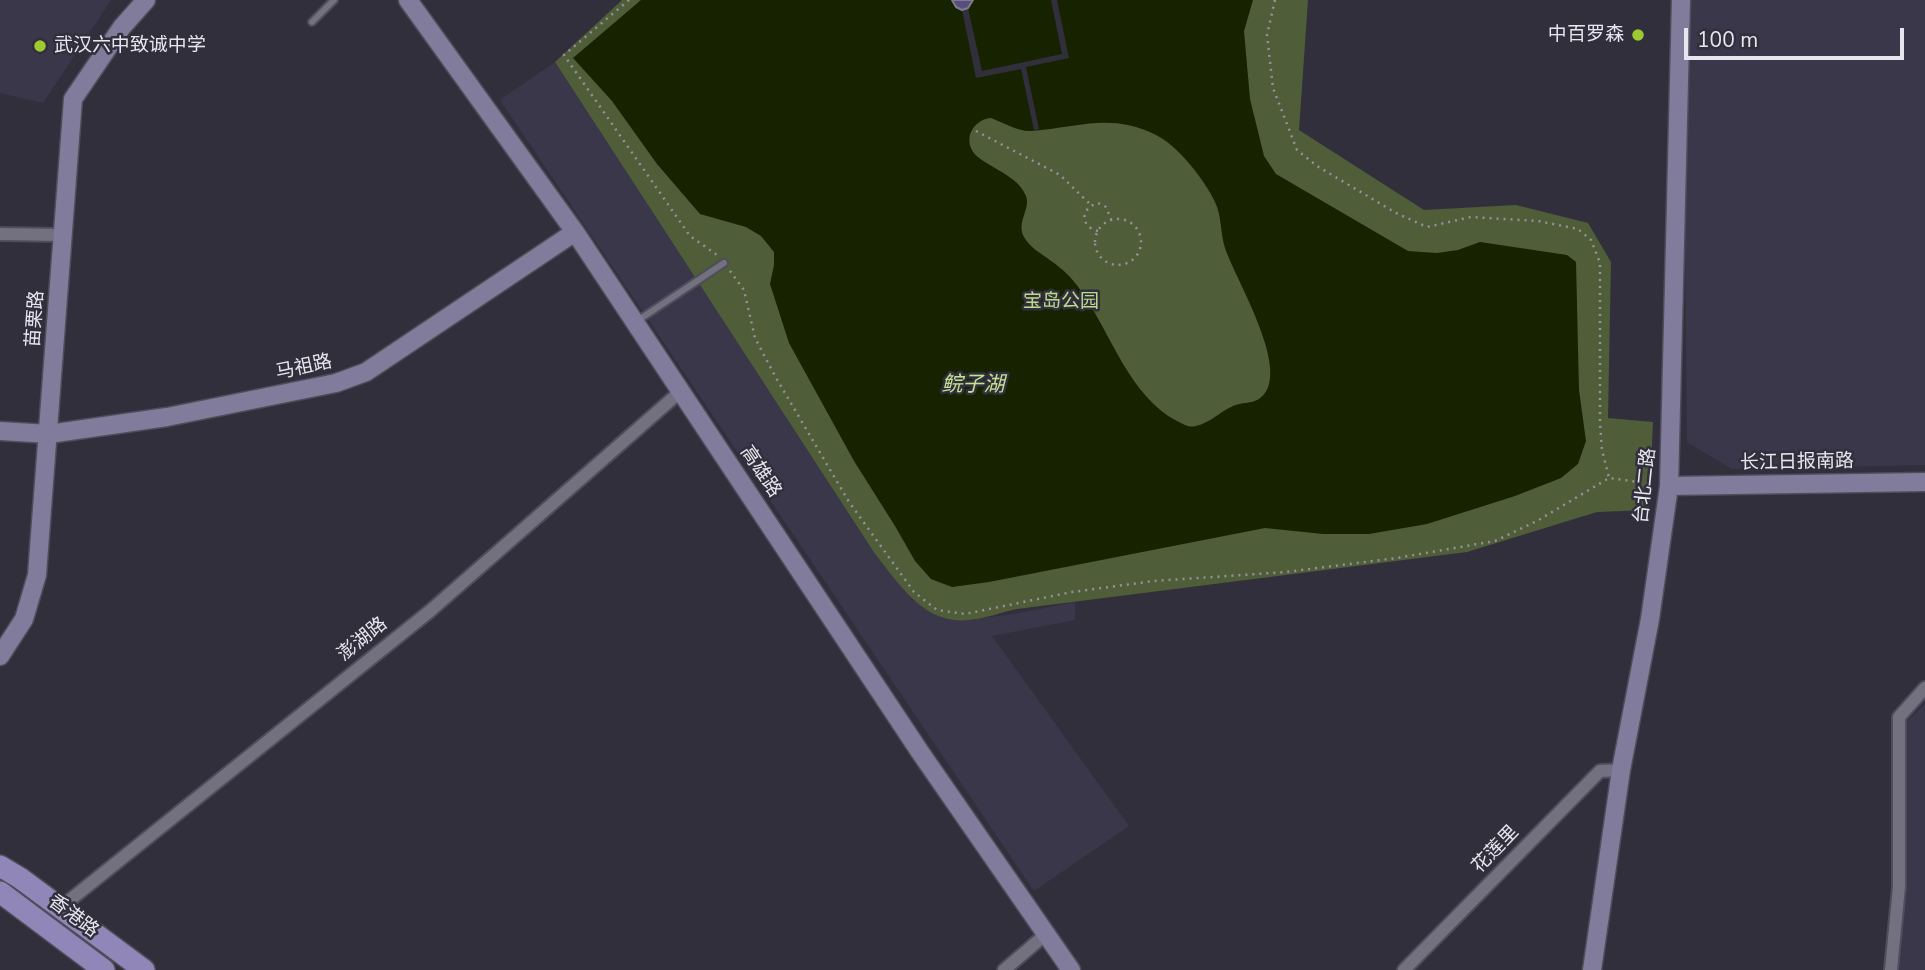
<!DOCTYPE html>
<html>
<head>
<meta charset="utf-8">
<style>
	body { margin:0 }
	#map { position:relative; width:1925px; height:970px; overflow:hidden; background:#322f3d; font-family:"Nunito Sans",sans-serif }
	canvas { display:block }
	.scale { position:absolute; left:1684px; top:28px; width:220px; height:32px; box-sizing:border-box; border:4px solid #e7e6ef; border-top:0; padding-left:9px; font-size:21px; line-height:24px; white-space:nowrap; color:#e7e6ef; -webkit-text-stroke:5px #322f3d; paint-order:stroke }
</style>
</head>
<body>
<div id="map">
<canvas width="1925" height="970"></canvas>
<div class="scale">100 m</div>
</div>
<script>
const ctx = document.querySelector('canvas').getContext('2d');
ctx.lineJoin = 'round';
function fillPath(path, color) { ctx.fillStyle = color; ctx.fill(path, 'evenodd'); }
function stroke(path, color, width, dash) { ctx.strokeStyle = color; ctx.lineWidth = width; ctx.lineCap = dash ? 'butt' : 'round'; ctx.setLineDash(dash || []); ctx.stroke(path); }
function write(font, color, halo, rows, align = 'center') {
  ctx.font = font + ' "Nunito Sans","Noto Sans SC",sans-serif'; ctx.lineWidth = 5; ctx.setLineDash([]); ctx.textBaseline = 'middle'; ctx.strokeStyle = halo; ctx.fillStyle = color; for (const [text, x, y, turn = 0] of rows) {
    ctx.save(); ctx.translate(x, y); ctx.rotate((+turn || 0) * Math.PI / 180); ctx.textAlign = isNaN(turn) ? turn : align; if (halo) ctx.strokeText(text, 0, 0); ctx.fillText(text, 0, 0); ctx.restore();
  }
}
const built = new Path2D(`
	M0,0H111L43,103L0,93Z
	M1689,0H1925V465L1732,469L1687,442L1685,239Z
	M555,62L875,554L912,600L968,620L1014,614L1075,602V620L992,636L1129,826L1034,891L500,100Z
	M1925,704V970H1886L1907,721Z`);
const green = new Path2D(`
	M622,0H1308L1299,130L1424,210L1516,205L1588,223L1611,262L1608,418L1653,422L1649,510L1597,512L1467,552L1017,609C1002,612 985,619 969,620C924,625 900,585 875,554L555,62Z`);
const water = new Path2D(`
	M641,0H952L956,7L962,10L968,8L973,0H1253L1244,31L1250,99L1264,156L1276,174L1408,251L1437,253L1458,250L1480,242L1567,255L1576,262L1579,390L1586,441L1578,464L1561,478L1515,496L1427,524L1369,534H1323L1265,528L989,582L952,587L931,579L915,561L895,526L854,461L789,343L770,284L774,265V252L761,236L746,227L700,214L657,164L612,101L573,58ZM991,118C1002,122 1019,132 1031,131C1076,128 1111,112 1156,135C1177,145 1205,180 1215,202C1222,216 1220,233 1225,248C1235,279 1295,375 1259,399C1251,404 1242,402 1233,406C1221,411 1210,423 1196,426C1189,428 1183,424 1177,421C1129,396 1111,333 1081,291C1073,279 1063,269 1051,261C1041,253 1030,248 1024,237C1016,222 1031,209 1026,196C1017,172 977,165 971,148C965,133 977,119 991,118Z`);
const pier = new Path2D(`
	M1051,0H1057L1069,58L1026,67L1039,129L1034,130L1021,69L976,78L962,10L968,8L982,71L1062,54Z`);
const building = new Path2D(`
	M952,0H973L968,8L962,10L956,7Z`);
const path = new Path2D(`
	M629,0L564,55L690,236L717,255
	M1275,0L1267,35L1273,88L1297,150L1317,166L1396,213L1427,227L1471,217L1538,221L1578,229L1591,240L1600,263V423L1602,450L1609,478
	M976,131L1060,175L1091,205
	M1095 242a23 23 0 1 1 46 0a23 23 0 1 1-46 0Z
	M1098,231C1080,227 1080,208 1098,203L1106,207L1111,219
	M730,271L744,290L755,338L775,376L849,502L914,592L937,610L965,614L1072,592L1154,581L1286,572L1397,558L1495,541L1537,521L1609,478L1653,484`);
const lane = new Path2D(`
	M312,22L334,0
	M637,321L724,263`);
const street = new Path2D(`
	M0,234L62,235
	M60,908L430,611L681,391
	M1004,970L1046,934
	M1404,970L1600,771L1621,770
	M1891,970L1899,887V717L1925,688`);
const secondary = new Path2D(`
	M408,0L575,232L920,752L1071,970
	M0,431L49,434L167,417L336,383L366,372L575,232
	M1669,486L1925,482
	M0,656L24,619L37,575L73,99L122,27L146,0
	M1592,970L1621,770L1650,619L1669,486L1681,0`);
const primary = new Path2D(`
	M0,866L20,878L144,970
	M0,892L104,970`);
const markers = [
	[1638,35,7,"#9dca30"],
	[40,46,7,"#9dca30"]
];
const poiNames = [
	["中百罗森",1624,35],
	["武汉六中致诚中学",54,46,"left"]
];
const parkNames = [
	["宝岛公园",1061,302]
];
const streetNames = [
	["苗栗路",36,319,-86],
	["马祖路",304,368,-12],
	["长江日报南路",1797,463,-1],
	["高雄路",760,472,56],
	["台北二路",1646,486,-84],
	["澎湖路",363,640,-39],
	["花莲里",1496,850,-46],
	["香港路",73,917,37]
];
const waterNames = [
	["鲩子湖",973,386]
];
fillPath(built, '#3b374b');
fillPath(green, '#4f5d38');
fillPath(water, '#172200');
fillPath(pier, '#322f3d');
fillPath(building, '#574d7f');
stroke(building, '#7e7c8c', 2);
stroke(lane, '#4f4d59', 10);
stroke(street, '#4f4d59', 16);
stroke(secondary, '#4f4d59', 21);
stroke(primary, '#4f4d59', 24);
stroke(path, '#94929d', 2.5, [2, 5]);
stroke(lane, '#737080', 6);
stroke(street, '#737080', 12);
stroke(secondary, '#817b9c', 18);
stroke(primary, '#9086b8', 21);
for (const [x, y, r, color] of markers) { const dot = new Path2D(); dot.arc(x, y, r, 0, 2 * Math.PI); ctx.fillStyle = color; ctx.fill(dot); stroke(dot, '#322f3d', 2.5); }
write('19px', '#e7e6ef', '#322f3d', poiNames, 'right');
write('19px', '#bcda89', '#322f3d', parkNames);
write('19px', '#e7e6ef', '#322f3d', streetNames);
write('italic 21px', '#c3e190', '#322f3d', waterNames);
</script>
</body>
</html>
